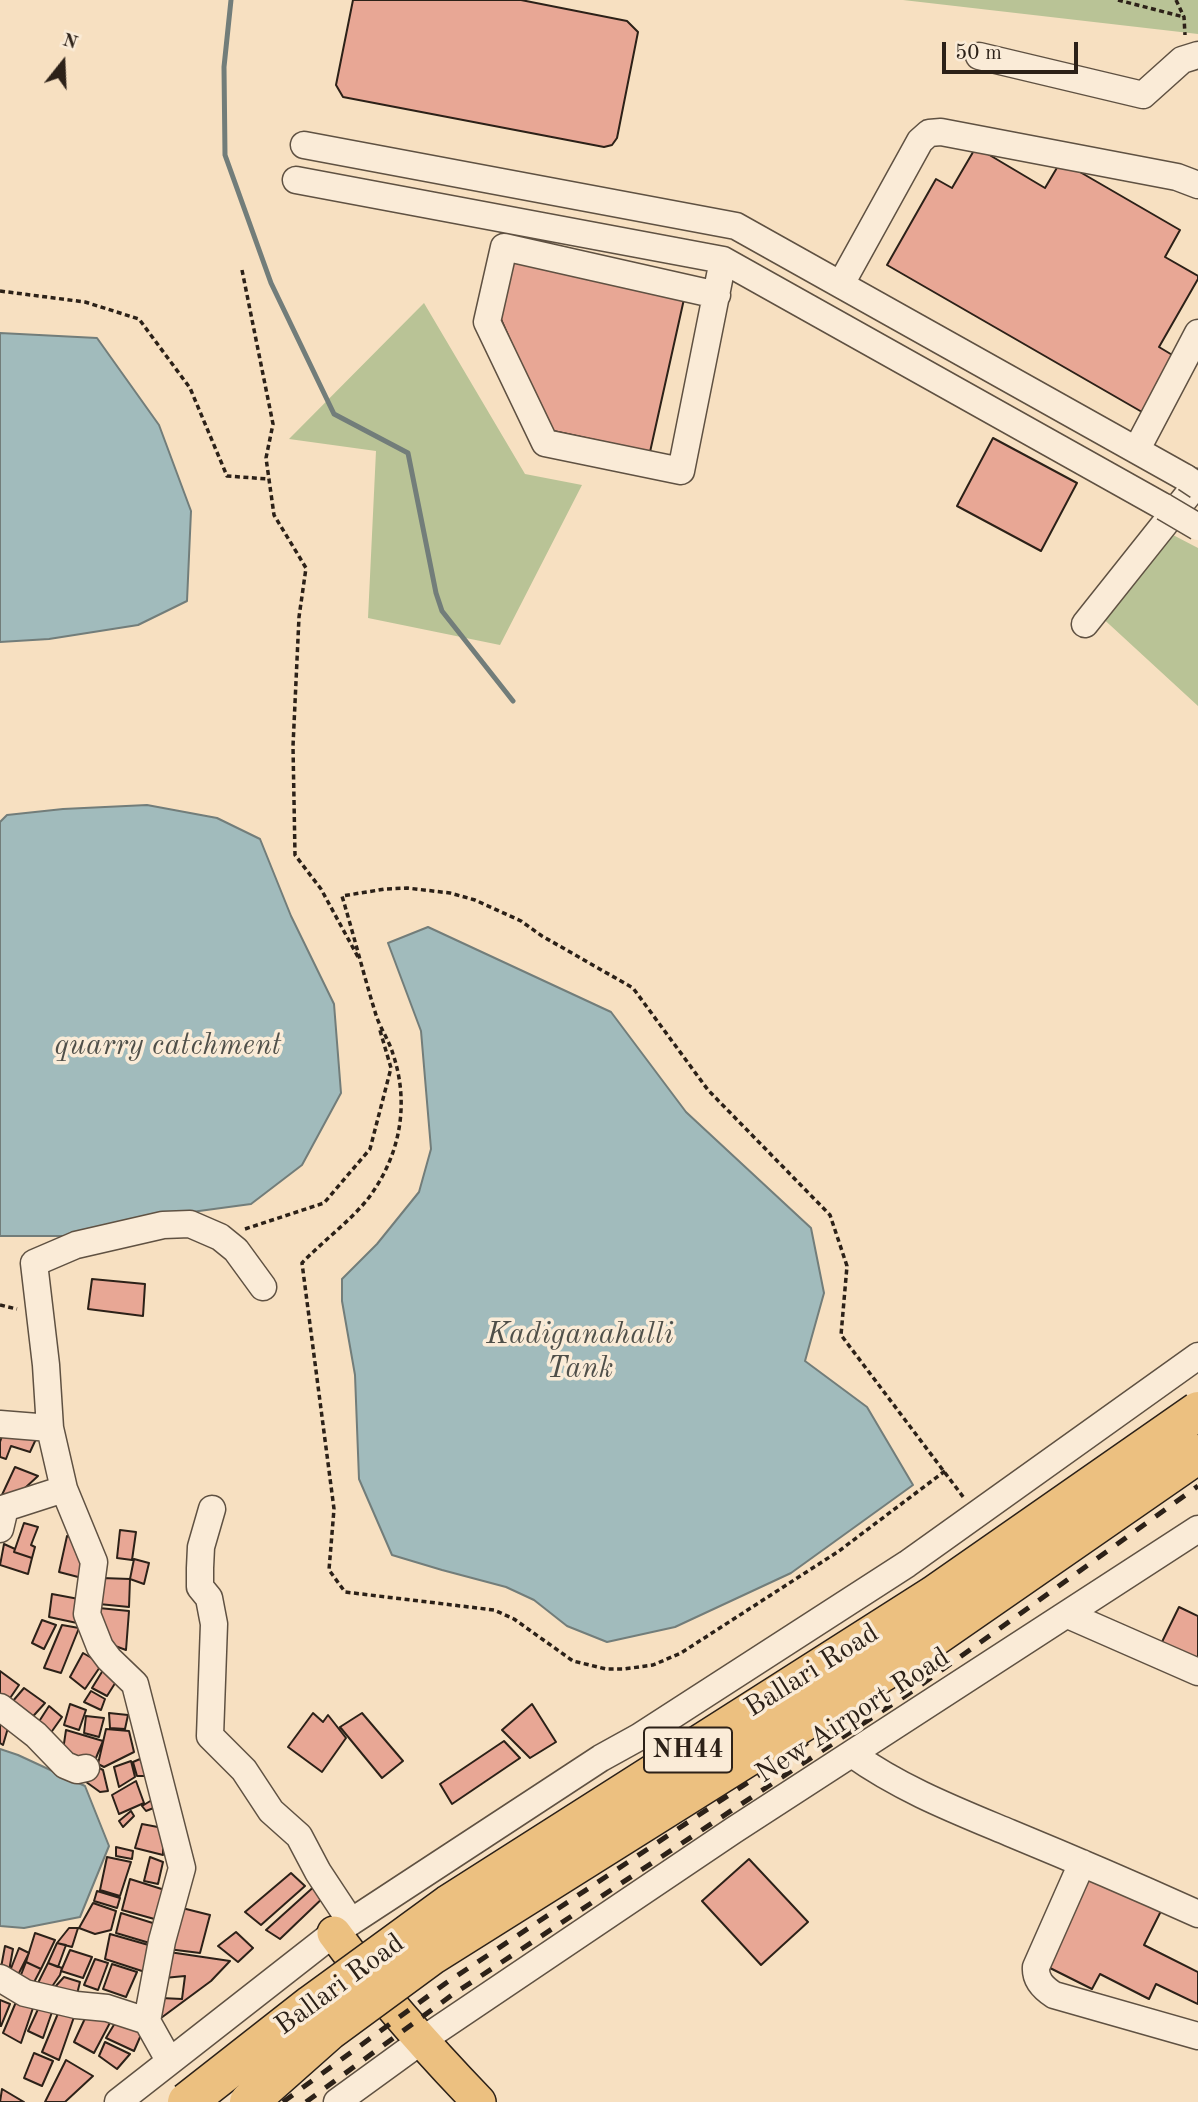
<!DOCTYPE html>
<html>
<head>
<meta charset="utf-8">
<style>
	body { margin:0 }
	#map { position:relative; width:1198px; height:2102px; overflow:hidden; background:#f7e0c1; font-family:"Old Standard TT",serif }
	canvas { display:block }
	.north { position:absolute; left:28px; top:28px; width:70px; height:70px; -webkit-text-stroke:5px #faebd7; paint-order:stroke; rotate:18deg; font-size:19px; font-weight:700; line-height:28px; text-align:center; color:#2c2118 }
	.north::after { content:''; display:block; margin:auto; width:24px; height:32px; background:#2c2118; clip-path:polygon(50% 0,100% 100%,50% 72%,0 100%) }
	.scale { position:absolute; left:942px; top:42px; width:136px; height:32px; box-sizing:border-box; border:4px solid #2c2118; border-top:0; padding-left:9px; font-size:21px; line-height:24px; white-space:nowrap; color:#2c2118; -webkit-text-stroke:5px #faebd7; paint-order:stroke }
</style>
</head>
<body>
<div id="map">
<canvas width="1198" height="2102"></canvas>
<div class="north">N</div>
<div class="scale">50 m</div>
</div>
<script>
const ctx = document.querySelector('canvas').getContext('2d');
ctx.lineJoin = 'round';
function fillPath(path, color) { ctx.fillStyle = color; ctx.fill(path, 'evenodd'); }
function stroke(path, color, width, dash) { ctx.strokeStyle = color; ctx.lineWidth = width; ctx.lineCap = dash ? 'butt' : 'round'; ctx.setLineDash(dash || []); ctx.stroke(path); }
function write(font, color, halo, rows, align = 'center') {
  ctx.font = font + ' "Old Standard TT",serif'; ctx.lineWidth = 7; ctx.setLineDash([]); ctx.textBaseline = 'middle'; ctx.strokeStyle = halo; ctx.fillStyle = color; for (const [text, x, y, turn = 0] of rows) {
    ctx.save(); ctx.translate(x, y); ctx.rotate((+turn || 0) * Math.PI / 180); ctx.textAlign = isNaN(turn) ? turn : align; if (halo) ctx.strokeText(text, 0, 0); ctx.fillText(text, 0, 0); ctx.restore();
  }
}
const green = new Path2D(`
	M903,0H1198V34Z
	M424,303L525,474L582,485L500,645L368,618L376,451L289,439Z
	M1150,523L1198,548V706L1085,602Z`);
const water = new Path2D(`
	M0,333L97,338L159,425L191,511L187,601L138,625L49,639L0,642Z
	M147,805L217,818L260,839L291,916L334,1004L341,1093L302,1165L251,1204L162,1216L74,1236H0V822L7,815L63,809Z
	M428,927L611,1012L686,1112L811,1228L824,1293L805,1361L867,1407L913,1485L791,1573L675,1627L607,1642L567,1626L534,1600L506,1587L442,1570L392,1555L359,1479L355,1375L342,1301V1279L377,1244L419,1192L431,1149L421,1031L388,943Z
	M0,1749L18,1755L85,1786L109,1846L80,1917L24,1928L0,1926Z`);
const stream = new Path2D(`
	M231,0L224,67L225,155L271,283L334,414L408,453L436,593L442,611L513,701`);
const building = new Path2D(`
	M353,0H521L627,21L638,32L617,138L612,145L604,147L343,97L336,85Z
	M976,147L1045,188L1061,161L1180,230L1165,257L1198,276V279L1159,347L1174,356L1142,412L887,265L936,179L952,188Z
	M512,261L684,299L650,452L549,430L500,317Z
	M993,438L1077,483L1041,551L957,506Z
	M92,1279L145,1284L143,1316L88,1309Z
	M3,1433L36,1439L30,1452L11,1446L6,1459L0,1457V1442Z
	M15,1467L38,1476L12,1500L1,1497Z
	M24,1523L38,1527L31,1545L35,1547L32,1558L14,1552Z
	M120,1530L136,1532L132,1560L117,1558Z
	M67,1536L78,1539L86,1563L82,1578L59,1572Z
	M4,1544L15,1549L14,1552L32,1558L28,1574L0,1565Z
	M134,1559L149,1563L144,1584L130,1579Z
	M102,1578L130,1579L129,1607L99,1604Z
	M52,1594L84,1600L77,1623L49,1617Z
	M1179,1607L1198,1616V1664L1160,1646Z
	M99,1608L129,1611L126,1650L107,1643Z
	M42,1620L56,1625L44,1649L32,1643Z
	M62,1625L79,1628L61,1673L44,1668Z
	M83,1653L102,1664L85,1689L70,1677Z
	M105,1667L119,1677L107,1696L92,1688Z
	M0,1671L19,1685L6,1704L0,1701Z
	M24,1688L45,1703L27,1723L7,1708Z
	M91,1691L105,1699L101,1710L84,1702Z
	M70,1704L86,1710L79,1730L64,1725Z
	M532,1704L556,1742L530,1758L502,1730Z
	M49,1706L62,1717L50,1734L38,1723Z
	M109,1713L128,1715L125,1729L110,1728Z
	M313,1713L323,1722L328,1715L346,1738L322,1772L288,1747Z
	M362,1713L403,1761L382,1778L340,1727Z
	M0,1714L10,1721L3,1745L0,1743Z
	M86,1716L104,1718L99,1737L84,1733Z
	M106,1729L129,1731L134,1752L104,1767L98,1764Z
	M66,1730L103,1741L93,1765L62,1757Z
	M504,1741L520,1758L452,1804L440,1784Z
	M140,1759L148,1776H137L133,1762Z
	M131,1761L135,1777L119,1787L114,1767Z
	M93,1765L103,1770L108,1791L100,1792L82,1779Z
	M136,1781L144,1803L119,1814L112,1795Z
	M152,1800L156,1807L146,1811L142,1806Z
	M131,1811L134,1816L123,1827L119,1821Z
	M142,1824L163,1828V1855L135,1848Z
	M116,1847L133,1851L132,1859L116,1856Z
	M107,1857L131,1862L120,1896L100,1890Z
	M150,1857L163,1862L158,1884L144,1881Z
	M749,1859L808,1922L761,1965L702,1901Z
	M291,1873L305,1886L261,1925L245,1912Z
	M1090,1873L1162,1909L1144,1945L1198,1972V2004L1156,1984L1149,1999L1100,1974L1092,1989L1044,1965Z
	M130,1879L168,1891L158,1920L122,1910Z
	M318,1883L328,1893L280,1939L266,1930Z
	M97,1891L120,1898L117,1908L94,1901Z
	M93,1903L116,1911L111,1930L95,1934L79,1928Z
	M178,1907L210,1915L200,1953L168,1949Z
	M121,1913L159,1925L153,1944L116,1933Z
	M69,1928H78L72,1947L57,1943Z
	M236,1932L253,1948L238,1962L218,1946Z
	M35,1933L55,1940L41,1969L26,1962Z
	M110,1934L152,1946L145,1972L105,1959Z
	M57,1943L66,1945L58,1967L48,1963Z
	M5,1946L13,1949L8,1976L0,1973Z
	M19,1948L29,1953L16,1979L8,1976Z
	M70,1950L92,1957L83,1978L61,1971Z
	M169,1952L230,1961L211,1981L161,2018V1998L182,1999L185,1976L164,1978Z
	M95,1959L108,1963L98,1990L84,1985Z
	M26,1962L41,1969L32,1986L19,1980Z
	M48,1963L62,1968L60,1975L51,1988L38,1983Z
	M112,1964L137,1972L126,1997L103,1989Z
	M64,1977L80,1982L77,1994L55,1987Z
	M0,2000L10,2004L1,2026H0Z
	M16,2002L33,2008L21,2043L3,2033Z
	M39,2007L52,2012L43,2038L28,2031Z
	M59,2011L74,2017L59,2060L42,2052Z
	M88,2012L113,2017L94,2053L74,2042Z
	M118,2018L144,2028L134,2051L106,2038Z
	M105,2042L130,2054L117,2069L99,2056Z
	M34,2053L53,2061L42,2086L24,2078Z
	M66,2060L93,2076L65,2102H45Z
	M2,2089L24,2102H0Z`);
const path = new Path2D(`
	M1118,0L1184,17
	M1176,0L1184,17L1185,35
	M242,270L273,424L266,458L274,515L306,568L299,617L293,746L295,855L321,889L358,957
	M0,291L85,302L139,319L190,388L227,476L269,479
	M245,1229L324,1203L370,1149L391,1068L379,1027
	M0,1305L17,1309
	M945,1471L839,1551L681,1653L653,1665L624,1669H606L573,1661L514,1619L494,1610L345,1592L329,1570L334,1509L302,1263C323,1241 348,1223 367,1200C400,1157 410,1105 393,1054C389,1040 380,1028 376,1015C364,976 354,936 342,896L385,889L407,888L450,893L475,900L521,921L542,936L633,988L708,1090L830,1215L847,1266L841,1335L964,1498`);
const minor = new Path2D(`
	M979,56L1143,95L1182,60L1198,55
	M304,145L736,226L1186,478
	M296,180L723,260L1164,507
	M841,284L920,141L929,133L941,132L1177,177L1198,185
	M717,295L504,247L487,322L545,443L681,471L723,260
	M1137,449L1198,333
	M1085,624L1198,482
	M0,1424L50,1428
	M212,1509L201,1547L200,1568V1587L209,1598L214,1624L210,1736L244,1770L271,1811L299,1836L318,1872L351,1922
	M0,1529L5,1508L64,1489
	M1068,1615L1198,1672
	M0,1707L36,1735L65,1765L77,1770L86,1768
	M852,1754C901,1789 955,1810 1010,1833C1073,1859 1136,1886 1198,1914
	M1082,1863L1036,1967C1035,1980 1043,1988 1054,1995L1198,2036
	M0,1978L25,1993L76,2005L107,2008L147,2021
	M166,2055L147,2021L162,1941L182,1868L135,1684L109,1659L100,1647L87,1614L94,1562L64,1489L50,1428L46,1365L34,1263L76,1245L163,1225L190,1224L220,1237L236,1250L263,1287
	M118,2102L334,1933L601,1758L639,1737L907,1564L1198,1356
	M337,2102L421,2041L734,1830L1198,1529`);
const major = new Path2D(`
	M334,1933C378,1993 427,2048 479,2102`);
const rail = new Path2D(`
	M283,2102L446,1983L905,1678L1198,1468
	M306,2102L452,1995L914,1690L1198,1486`);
const minorBridge = new Path2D(`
	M1186,478L1198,486
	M1164,507L1198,527`);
const highwayBridge = new Path2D(`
	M187,2102L312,2004L449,1904L934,1595L1198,1411
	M249,2102L329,2031L431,1956L891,1667L1198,1454`);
const shields = [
	[688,1750,88]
];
const shieldNames = [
	["NH44",688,1750]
];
const streetNames = [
	["Ballari Road",812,1671,-32],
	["New Airport Road",853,1716,-33],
	["Ballari Road",340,1985,-36]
];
const waterNames = [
	["quarry catchment",168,1046],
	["Kadiganahalli",580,1335],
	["Tank",580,1369]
];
fillPath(green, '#b9c396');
fillPath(water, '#a1bbbc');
stroke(water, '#727d7a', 2);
stroke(stream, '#727d7a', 5);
fillPath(building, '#e8a795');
stroke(building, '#2c2118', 2);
stroke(minor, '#5f5142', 29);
stroke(major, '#2c2118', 36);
stroke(path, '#2c2118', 3.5, [5, 3.5]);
stroke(minor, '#faebd7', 26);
stroke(major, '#ecc080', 33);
stroke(rail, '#2c2118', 5, [12, 12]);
stroke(minorBridge, '#5f5142', 29, []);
stroke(highwayBridge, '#2c2118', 41, []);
stroke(minorBridge, '#faebd7', 26);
stroke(highwayBridge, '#ecc080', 38);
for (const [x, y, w] of shields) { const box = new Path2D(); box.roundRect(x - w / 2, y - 22.5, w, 45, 5); ctx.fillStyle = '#faebd7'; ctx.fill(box); stroke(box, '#2c2118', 2); }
write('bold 26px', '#2c2118', null, shieldNames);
write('28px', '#2c2118', '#faebd7', streetNames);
write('italic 30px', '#4f4f49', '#faebd7', waterNames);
</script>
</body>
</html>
